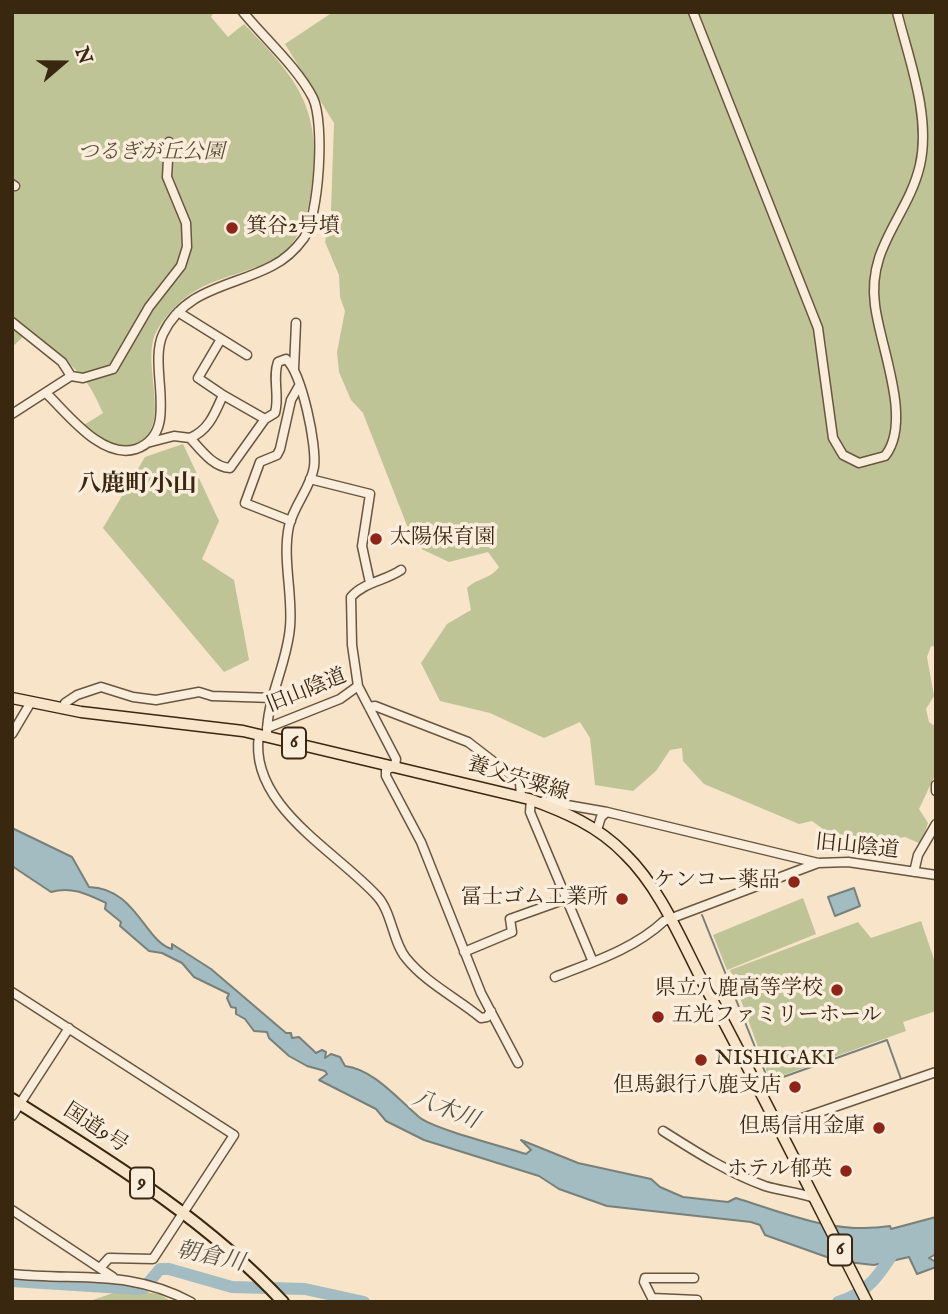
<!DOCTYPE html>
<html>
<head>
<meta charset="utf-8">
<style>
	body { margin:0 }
	#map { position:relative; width:948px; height:1314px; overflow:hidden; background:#f7e4c9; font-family:"IM FELL English",serif }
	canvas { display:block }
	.frame { position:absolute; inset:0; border:14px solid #3a2710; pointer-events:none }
	.north { position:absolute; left:28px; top:28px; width:70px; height:70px; -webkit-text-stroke:5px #faeddc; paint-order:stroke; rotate:70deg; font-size:19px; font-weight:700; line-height:28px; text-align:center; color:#3a2710 }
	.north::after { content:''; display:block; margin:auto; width:24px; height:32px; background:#3a2710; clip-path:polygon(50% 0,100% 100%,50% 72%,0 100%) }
</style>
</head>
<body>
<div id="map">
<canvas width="948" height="1314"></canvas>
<div class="frame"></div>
<div class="north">N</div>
</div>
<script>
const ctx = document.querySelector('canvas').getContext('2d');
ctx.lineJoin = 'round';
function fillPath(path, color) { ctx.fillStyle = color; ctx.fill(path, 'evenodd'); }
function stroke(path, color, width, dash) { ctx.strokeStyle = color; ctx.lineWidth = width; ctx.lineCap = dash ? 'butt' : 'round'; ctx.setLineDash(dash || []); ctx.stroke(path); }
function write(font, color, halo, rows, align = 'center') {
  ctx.font = font + ' "IM FELL English","Noto Serif JP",serif'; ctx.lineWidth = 7; ctx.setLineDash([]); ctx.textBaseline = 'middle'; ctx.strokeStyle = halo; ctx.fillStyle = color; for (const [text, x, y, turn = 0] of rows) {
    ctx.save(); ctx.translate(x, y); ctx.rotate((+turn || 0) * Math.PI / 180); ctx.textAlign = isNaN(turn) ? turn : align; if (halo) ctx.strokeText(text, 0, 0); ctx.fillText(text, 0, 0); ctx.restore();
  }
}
const green = new Path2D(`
	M12,12H214L211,17L228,37L244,24C300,81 323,111 311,192C307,216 300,241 279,257C269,264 256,267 245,271C205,284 183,291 159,327C136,359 177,427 135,444C114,452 99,438 84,425L103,413C83,365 66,361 23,337L12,347Z
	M333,12H936V647L931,646L927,657L934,696L926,709L929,722L936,727V773L919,809L928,823L921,844L905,837L893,839L892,850L859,843L846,846L812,821L799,824L704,784L683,761L682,748L670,750L656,771L633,791L595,785L590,738L580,722L544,738L490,713L440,701L421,663L447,624L471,610L467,588C477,578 491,579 499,567L488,552L449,562L415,546L363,413L351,400L339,372L337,352L345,311L340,297L339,275L325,242L331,210L334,123L285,44Z
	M183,444L219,521L202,559L234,580L249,660L224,672L103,528L145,457Z
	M803,898L816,934L727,970L713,935Z
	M921,921L936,965V1011L903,1022L906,1031L770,1080L730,970L858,922L871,938Z
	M125,1289L159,1294L172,1302H87Z`);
const water = new Path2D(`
	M12,828L72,857L89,887C136,888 145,942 172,949V944L211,969L286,1033H291L292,1038L299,1037L316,1053L322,1050L326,1052L325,1058L331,1054L340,1057L345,1066C373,1069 398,1099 419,1117C433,1129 505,1147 526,1154L531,1150L521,1140L578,1163L651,1179L660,1187L683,1197L728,1202L736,1198C787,1214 836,1235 890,1226L891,1229L936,1217V1254L929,1258L936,1262V1267L917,1274L909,1257L874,1265L838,1261L765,1235L760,1225L751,1222L607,1206L559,1189L539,1176L424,1140L386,1121L376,1109L319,1080L327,1074L325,1071L307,1066L289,1056L269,1038L267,1032L254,1031L245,1019L236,1014V1008L231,1007L227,998L229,994L194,977L182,963L162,953L149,951L120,926L121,922L105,909L106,903C87,894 72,886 51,892L12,866Z
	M854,888L860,906L835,916L828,897Z`);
const stream = new Path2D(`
	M702,915L769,1082L887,1040L901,1079`);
const river = new Path2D(`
	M12,1281L138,1289L144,1288L160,1269H169L232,1287L305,1289L364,1302
	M838,1302C867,1294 880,1274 895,1250`);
const minor = new Path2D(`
	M693,12L818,328L833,438L843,455L859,463L885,456C913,421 880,347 875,305C867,246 908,217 920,165C931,116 909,60 897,12
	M12,184L15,186
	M178,312L247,355
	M12,322L62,362L71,376
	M221,339L198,378L223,395
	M294,369L296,323
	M46,393C67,413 102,460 136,449C182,433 147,368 163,334C185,288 232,287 272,266C284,260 296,249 304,238C319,216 325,123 313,98C297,67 265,39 243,12
	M12,414L71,376L83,378L113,369L149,307L181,266L187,247L186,223L167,177L169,142
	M190,438C209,430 215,413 223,395L265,419
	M147,443L174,436L190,438C201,450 213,467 230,468L265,419L275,413C280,395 272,378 278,362L286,359C302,373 317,446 314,467C311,487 294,505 289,526C282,558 293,594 290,627C287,665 266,699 267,737
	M310,479L370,494L362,546L370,583
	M291,521L245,503L260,462L277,455L280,449L291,400L299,386
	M401,570C385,581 364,582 351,597L352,645L358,686L396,759L395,766L386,770V776L421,842L481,993L518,1063
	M369,707L375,706L468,742L520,782L521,797
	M64,709L65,703L77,695L101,687L133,697L156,700L199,692L212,696L273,698
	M267,728L340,699L358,686
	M12,734L31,702
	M259,735C248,805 336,851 377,896C392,912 393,943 406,958C426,983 457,998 481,1018L487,1017L491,1011
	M936,785V791
	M531,799L530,812L593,962
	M544,801L607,812L818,863L848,862L936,875
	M597,830L601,817L607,812
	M914,872L918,855L936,824
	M464,952L512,932L510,919L566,899
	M555,977C593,962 634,949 664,921L818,863
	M12,992L234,1135L153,1259L109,1258L100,1268
	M12,1116L69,1028
	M779,1126L936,1072
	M663,1131C696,1152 729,1173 765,1186C781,1191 798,1192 814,1198
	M12,1210L113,1277
	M12,1274C80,1281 128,1269 191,1302
	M652,1298L697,1300
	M654,1302L644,1282L645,1278H694`);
const major = new Path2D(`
	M12,698L81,712L243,731L529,799C565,812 598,826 625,854C662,890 683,945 707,990C762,1093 814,1198 867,1302`);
const highway = new Path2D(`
	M12,1099C107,1159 206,1219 283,1302`);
const markers = [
	[232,228,7,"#8f2418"],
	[376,539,7,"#8f2418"],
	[794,882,7,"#8f2418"],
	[622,899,7,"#8f2418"],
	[837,990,7,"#8f2418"],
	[658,1017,7,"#8f2418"],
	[701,1060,7,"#8f2418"],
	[795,1087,7,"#8f2418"],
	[879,1128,7,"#8f2418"],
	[846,1171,7,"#8f2418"]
];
const shields = [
	[294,743,24],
	[142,1183,24],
	[840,1250,24]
];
const shieldNames = [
	["6",294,743],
	["9",142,1183],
	["6",840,1250]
];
const parkNames = [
	["つるぎが丘公園",151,154]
];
const poiNames = [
	["箕谷2号墳",246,228,"left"],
	["太陽保育園",390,539,"left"],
	["ケンコー薬品",780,882],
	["冨士ゴム工業所",608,899],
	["県立八鹿高等学校",823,990],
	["五光ファミリーホール",672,1017,"left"],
	["NISHIGAKI",715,1060,"left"],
	["但馬銀行八鹿支店",781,1087],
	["但馬信用金庫",865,1128],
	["ホテル郁英",832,1171]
];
const streetNames = [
	["旧山陰道",307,692,-22],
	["養父宍粟線",518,780,17],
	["旧山陰道",857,848,6],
	["国道9号",95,1129,33]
];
const waterNames = [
	["八木川",445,1111,21],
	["朝倉川",210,1258,12]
];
const quarterNames = [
	["八鹿町小山",137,486]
];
fillPath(green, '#bec496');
fillPath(water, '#a2bcc1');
stroke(water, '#78807a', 2);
stroke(stream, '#78807a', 2);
stroke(river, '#a2bcc1', 12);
stroke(minor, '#69563e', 11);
stroke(major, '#3a2710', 13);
stroke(highway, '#3a2710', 14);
stroke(minor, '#faeddc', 8);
stroke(major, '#f7e4c9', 10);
stroke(highway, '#f7e4c9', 10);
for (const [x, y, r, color] of markers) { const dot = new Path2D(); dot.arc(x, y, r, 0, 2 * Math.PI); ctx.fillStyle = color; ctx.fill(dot); stroke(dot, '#faeddc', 2.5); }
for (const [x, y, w] of shields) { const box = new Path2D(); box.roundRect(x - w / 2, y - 15.5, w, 31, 5); ctx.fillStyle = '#faeddc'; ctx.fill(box); stroke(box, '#3a2710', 2); }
write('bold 19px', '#3a2710', null, shieldNames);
write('italic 21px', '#5b4e32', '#faeddc', parkNames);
write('21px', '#3a2710', '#faeddc', poiNames, 'right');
write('21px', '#3a2710', '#faeddc', streetNames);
write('italic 23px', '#595445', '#faeddc', waterNames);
write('bold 24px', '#3a2710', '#faeddc', quarterNames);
</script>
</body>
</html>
